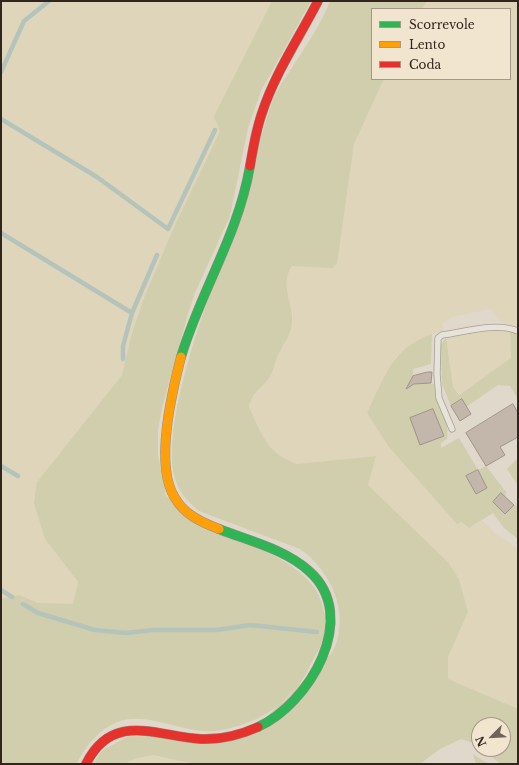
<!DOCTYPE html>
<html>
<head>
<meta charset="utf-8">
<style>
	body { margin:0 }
	#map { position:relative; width:519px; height:765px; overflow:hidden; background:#e0d8ca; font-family:"Libre Baskerville",serif }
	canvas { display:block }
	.frame { position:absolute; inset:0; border:2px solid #32251d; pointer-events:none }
	.legend { position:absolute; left:371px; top:8px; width:140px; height:72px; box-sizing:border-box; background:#f2e5cf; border:1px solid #a59888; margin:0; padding:5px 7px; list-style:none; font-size:12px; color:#32251d }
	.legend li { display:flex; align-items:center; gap:8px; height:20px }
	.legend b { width:20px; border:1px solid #a59888 }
	.north { position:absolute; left:471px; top:717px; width:40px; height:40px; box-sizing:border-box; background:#f2e5cf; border:1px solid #a59888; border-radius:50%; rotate:246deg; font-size:11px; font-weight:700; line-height:16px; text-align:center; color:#32251d }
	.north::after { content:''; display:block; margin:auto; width:14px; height:18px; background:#6f645a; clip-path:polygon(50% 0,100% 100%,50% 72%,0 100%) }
</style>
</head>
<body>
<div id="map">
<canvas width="519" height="765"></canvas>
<div class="frame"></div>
<ul class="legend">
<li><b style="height:5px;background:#30b455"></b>Scorrevole</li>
<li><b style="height:5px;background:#ff9f0a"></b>Lento</li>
<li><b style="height:5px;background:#e5322d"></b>Coda</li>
</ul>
<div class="north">N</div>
</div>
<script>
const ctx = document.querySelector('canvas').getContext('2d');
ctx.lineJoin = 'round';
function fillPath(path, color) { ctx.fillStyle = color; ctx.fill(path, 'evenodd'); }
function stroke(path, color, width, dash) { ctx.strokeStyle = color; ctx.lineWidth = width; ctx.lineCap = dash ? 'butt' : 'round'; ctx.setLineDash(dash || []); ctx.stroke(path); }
const farmland = new Path2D(`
	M1,1H272L214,116L220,131L174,227L145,295L131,336L122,375L37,482L45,539L78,582L73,605L38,603L19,595L1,599Z
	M427,1H518V326L502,323L490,309L452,317L442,324L444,331L432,334L405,348L394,359L367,413L461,522L469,528L483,521L496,534L518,548V710L448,679V657L468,612L459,579L448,562L368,485L376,456L297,464L284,460L266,444L249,407L250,401L271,376L276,359L291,330L293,317L287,289V274L292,266L332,268L337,264L354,144L384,79H510V9H422Z
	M496,330L510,331L511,358L459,395L453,387L446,337Z
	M153,755L195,764H124L134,759Z`);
const green = new Path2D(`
	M272,1H311L261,91L248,128L230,216L195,293L188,314L162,408L158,429V455L166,496C194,511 221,526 248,541C270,554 297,565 313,586C322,597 327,617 325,631C324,644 313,658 308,670C291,703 259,723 222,730C188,737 156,713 124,720C103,725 85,745 77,764H1V599L19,595L38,603L73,604L78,582L45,539L34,503L37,482L122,375L131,336L145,295L174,227L220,131L214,116Z
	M330,1H427L422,9H372V79H384L354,144L337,264L332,268L292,266C278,286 297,308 291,329C288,340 280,349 276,360C274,365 273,372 270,377C263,387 250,395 249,407C262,434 266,453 297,464L376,456L368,485L448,562L459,579L468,612L448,657V679L518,709V764H501L481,749H503V725H479V748L473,743L461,739L440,749L420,764H195L153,755L134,759L124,764H93L103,750L129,736L245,738L331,654C334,649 337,643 338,637C346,603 327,568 300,549L199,511C186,500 178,491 174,475C163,421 201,321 218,269C236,212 255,156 273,99C291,65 316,37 330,1Z
	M510,331L518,335V399L510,386L498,385L466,407L461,399L451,406L442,384L441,345L446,337L453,387L459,395L511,358Z
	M432,334L431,364L413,369V376L407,388L420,383L434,384C437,402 451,424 447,439L441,443V448L459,438L478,470L486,466L506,492L505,497L493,502L505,514L514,505L518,506V539L504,528L493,513L469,528L461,522L457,524L389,447L367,413C385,377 391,348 432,334ZM478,470L487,488L476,494L467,476Z
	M518,458V482L516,483L507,469Z
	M473,754L488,764H476Z`);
const stream = new Path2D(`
	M1,72L24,21L49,1
	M1,119L97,177L168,229L215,130
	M1,233L132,313L123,346V359
	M132,313L157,255
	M1,466L18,476
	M1,590L12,597
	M23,604L38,613L95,630L126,633L153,630H217L250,625L317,632`);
const building = new Path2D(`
	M428,372H432L431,383L414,384L406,389L413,376Z
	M462,399L471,414L460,421L451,406Z
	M513,404L518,413V437L500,447L505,455L486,466L466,433Z
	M433,409L444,436L420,445L410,418Z
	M478,470L487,488L476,494L466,476Z
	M501,493L514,505L505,514L493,502Z`);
const lane = new Path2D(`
	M452,429L439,398L437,374L438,338L442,335C465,332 495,322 518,331`);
const fast = new Path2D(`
	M181,357C201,290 238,236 250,166
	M219,529C249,541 285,549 309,571C361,617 309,704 258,727`);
const slow = new Path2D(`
	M181,357C172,392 154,466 175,498C185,515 201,522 219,529`);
const jam = new Path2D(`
	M250,166C253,148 256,130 262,113C275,73 299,38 318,1
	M86,764C113,710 158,737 201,739C221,740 240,735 258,727`);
fillPath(farmland, '#dfd5bb');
fillPath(green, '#d1cead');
stroke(stream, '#b5c4ba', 4.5);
fillPath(building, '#c3b6ab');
stroke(building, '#9f948a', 1);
stroke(lane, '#a59d94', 7);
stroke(fast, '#958d83', 10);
stroke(slow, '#958d83', 10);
stroke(jam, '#958d83', 10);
stroke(lane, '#e8e3da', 5.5);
stroke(fast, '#30b455', 9);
stroke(slow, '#ff9f0a', 9);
stroke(jam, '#e5322d', 9);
</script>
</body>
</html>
